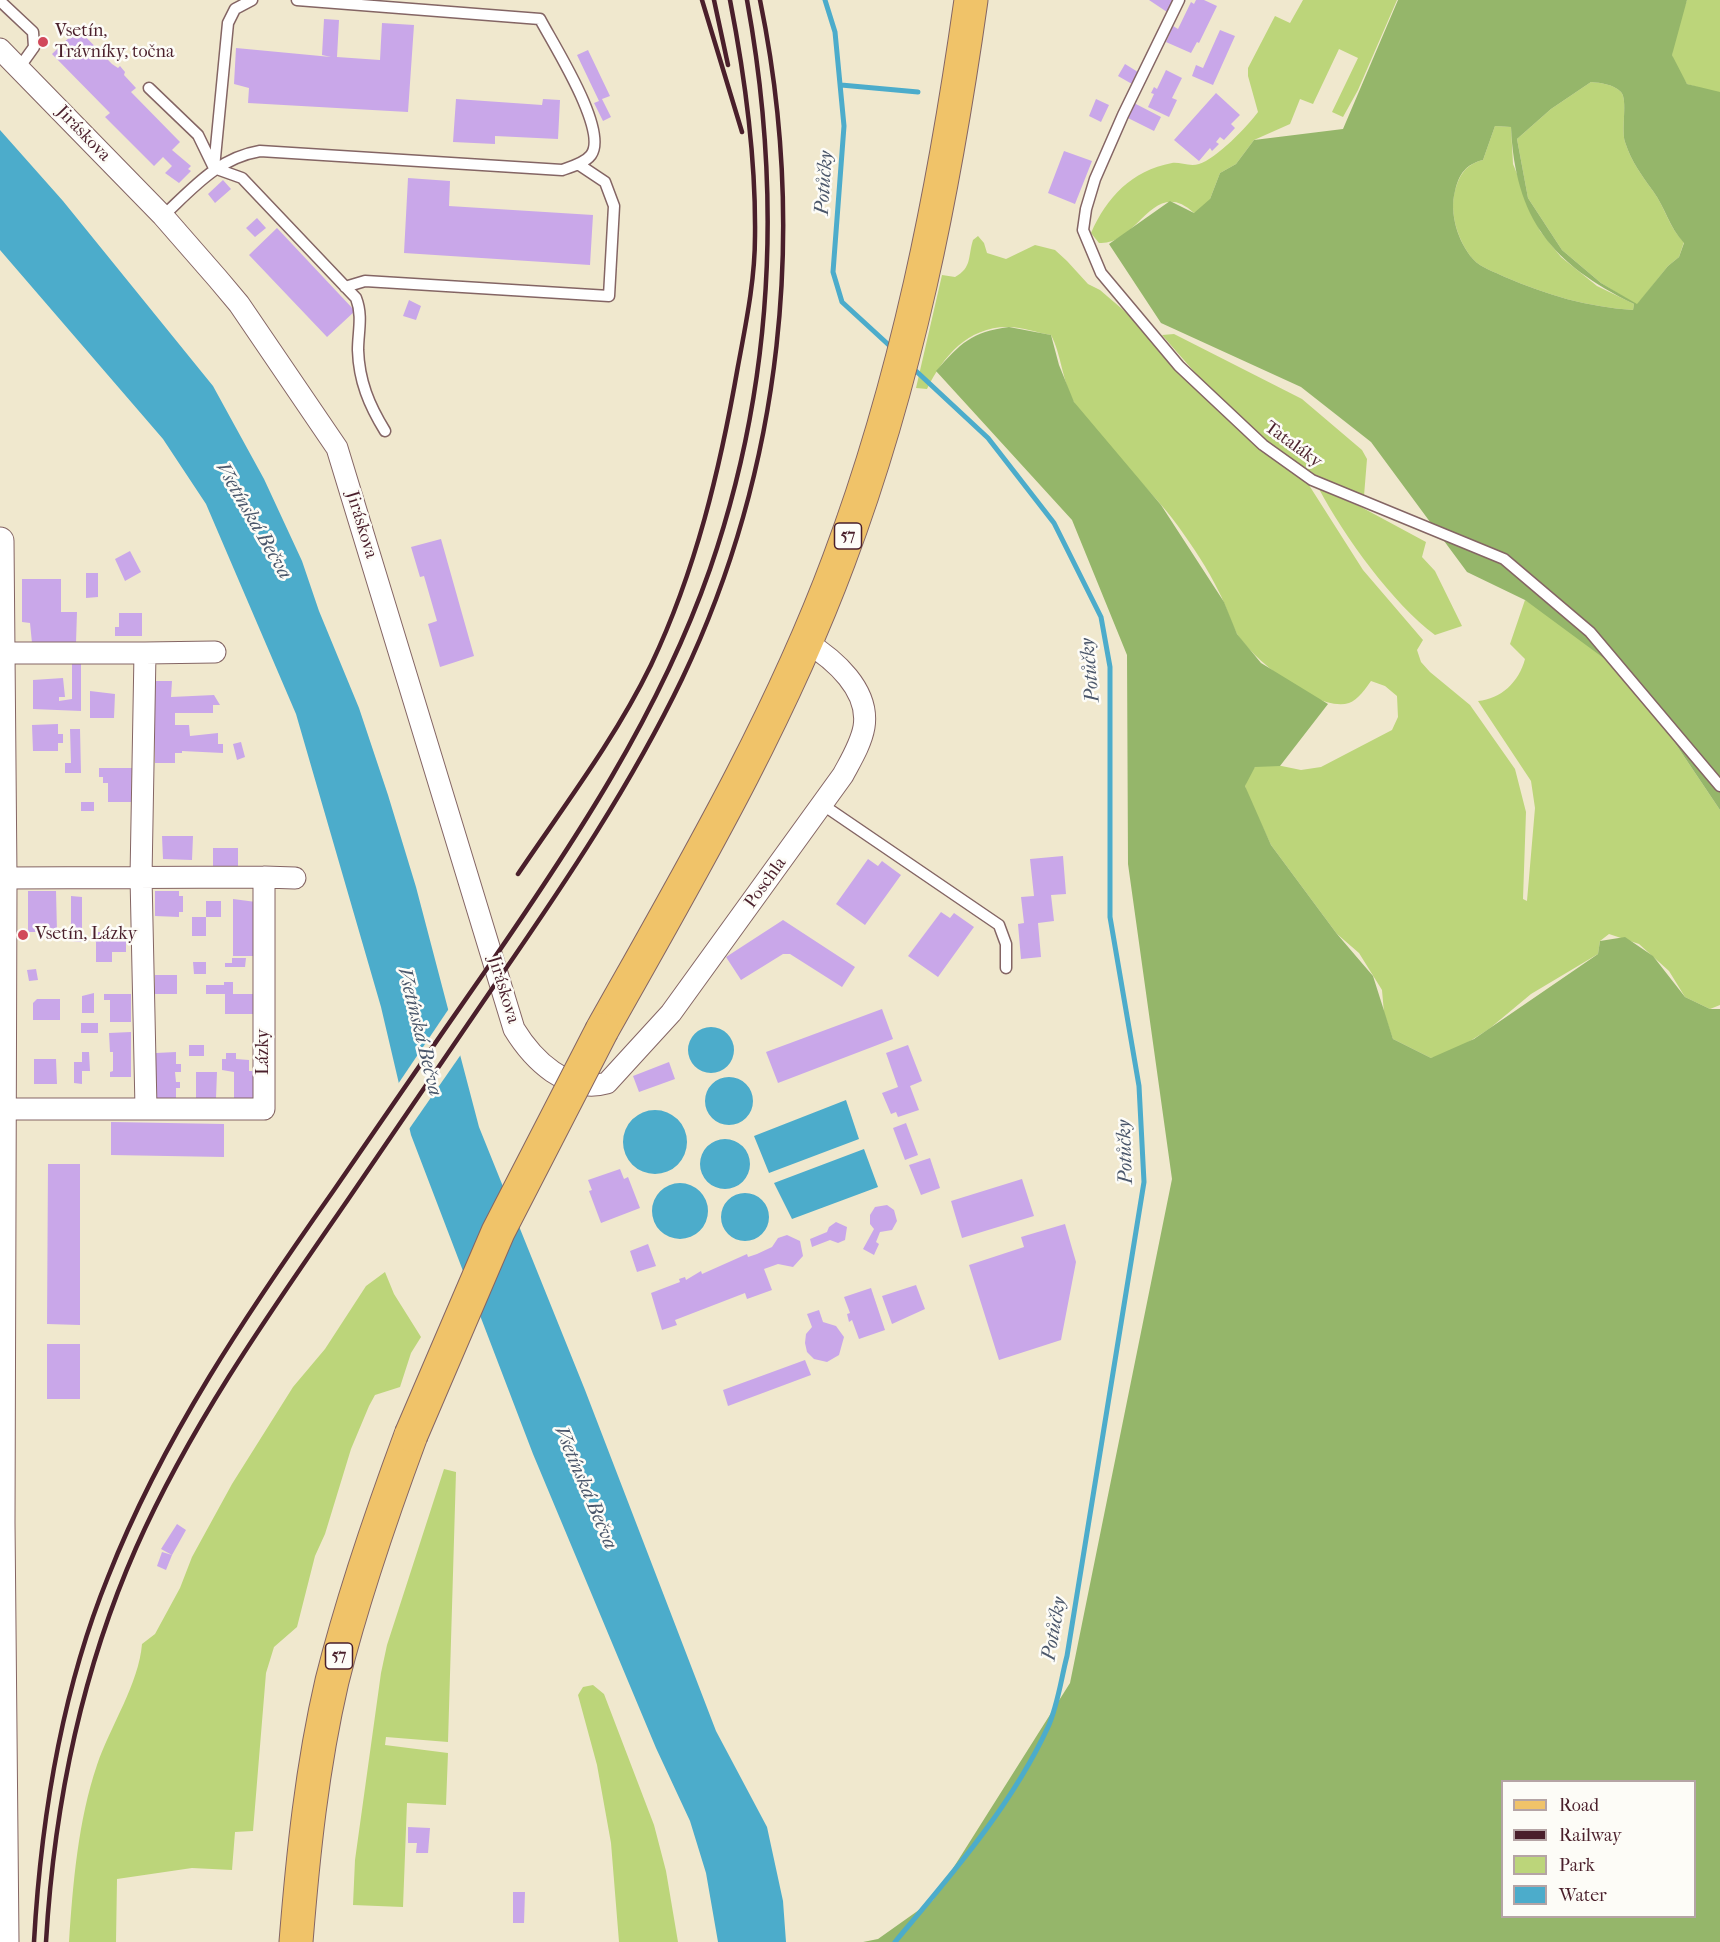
<!DOCTYPE html>
<html>
<head>
<meta charset="utf-8">
<style>
	body { margin:0 }
	#map { position:relative; width:1720px; height:1942px; overflow:hidden; background:#f0e8ce; font-family:"IM FELL French Canon",serif }
	canvas { display:block }
	.legend { position:absolute; left:1501px; top:1780px; width:195px; height:138px; box-sizing:border-box; background:#fdfcf7; border:2px solid #b5a4a5; margin:0; padding:8px 10px; list-style:none; font-size:18px; color:#4a1f2b }
	.legend li { display:flex; align-items:center; gap:12px; height:30px }
	.legend b { width:30px; border:2px solid #b5a4a5 }
</style>
</head>
<body>
<div id="map">
<canvas width="1720" height="1942"></canvas>
<ul class="legend">
<li><b style="height:8px;background:#f0c369"></b>Road</li>
<li><b style="height:8px;background:#4a1f2b"></b>Railway</li>
<li><b style="height:16px;background:#bcd57a"></b>Park</li>
<li><b style="height:16px;background:#4caccb"></b>Water</li>
</ul>
</div>
<script>
const ctx = document.querySelector('canvas').getContext('2d');
ctx.lineJoin = 'round';
function fillPath(path, color) { ctx.fillStyle = color; ctx.fill(path, 'evenodd'); }
function stroke(path, color, width, dash) { ctx.strokeStyle = color; ctx.lineWidth = width; ctx.lineCap = dash ? 'butt' : 'round'; ctx.setLineDash(dash || []); ctx.stroke(path); }
function write(font, color, halo, rows, align = 'center') {
  ctx.font = font + ' "IM FELL French Canon",serif'; ctx.lineWidth = 5; ctx.setLineDash([]); ctx.textBaseline = 'middle'; ctx.strokeStyle = halo; ctx.fillStyle = color; for (const [text, x, y, turn = 0] of rows) {
    ctx.save(); ctx.translate(x, y); ctx.rotate((+turn || 0) * Math.PI / 180); ctx.textAlign = isNaN(turn) ? turn : align; if (halo) ctx.strokeText(text, 0, 0); ctx.fillText(text, 0, 0); ctx.restore();
  }
}
const green = new Path2D(`
	M1303,0H1397L1358,90L1343,117L1332,112L1358,58L1339,49L1313,104L1300,99L1290,124L1254,140L1236,164L1220,173L1210,199L1211,208L1194,213C1153,175 1138,246 1099,243L1091,233C1107,197 1131,171 1172,163C1180,162 1190,167 1199,164C1216,159 1248,126 1258,112L1248,76V68L1275,16L1290,23Z
	M1687,0H1720V94L1687,84L1675,66L1672,55L1673,37Z
	M1591,82C1601,83 1613,84 1621,92C1628,100 1621,128 1625,142C1632,163 1641,174 1653,191C1665,207 1669,228 1684,242L1679,257L1668,266L1637,305L1601,283L1562,250L1528,198L1517,139L1551,109Z
	M1495,126L1511,127L1513,164L1540,231L1561,257L1597,286L1634,304L1633,310C1587,307 1547,295 1505,277C1495,272 1481,268 1473,259C1459,243 1450,216 1454,195C1458,177 1465,164 1483,160Z
	M978,236L984,243L987,253L1006,259L1035,245L1055,250L1067,261L1088,284L1100,290L1157,339L1307,482L1363,570L1423,640L1417,650L1421,662L1430,672L1470,705L1515,769L1526,812L1523,899L1527,901L1535,808L1531,781L1478,701C1501,699 1519,682 1525,659L1510,644L1525,600L1554,617L1632,679L1720,810V1005L1710,1009L1685,997L1669,971L1639,944L1609,934L1600,941L1598,954L1531,994L1489,1029L1448,1055L1431,1058L1393,1039L1384,1013L1382,990L1359,953L1337,934L1271,845L1248,796L1245,786L1247,773L1262,762L1301,770L1321,767L1392,730L1398,717L1397,696L1385,686L1371,681C1366,688 1358,700 1349,703C1318,713 1253,659 1237,634C1230,621 1226,605 1219,592C1208,569 1193,547 1178,526C1147,483 1103,449 1075,404C1062,382 1062,356 1051,335C1038,333 1022,327 1009,327C969,326 943,356 927,389L916,388L942,275L955,277C972,268 968,256 973,240Z
	M1174,334L1302,399L1362,450L1367,459L1364,496C1338,486 1312,477 1289,461C1243,429 1199,377 1162,335Z
	M1319,489L1361,507L1426,542L1422,557L1435,571L1462,626L1435,635C1393,604 1344,536 1319,489Z
	M385,1272L394,1294L421,1337L411,1353L400,1387L375,1395L369,1406L351,1449L325,1534L315,1556L297,1627L274,1647L266,1673L253,1831L235,1832L232,1870L192,1868L117,1879L116,1942H69C73,1883 78,1821 97,1765C110,1727 139,1683 142,1644L155,1634L180,1588L192,1557L232,1484L293,1387L325,1349L366,1286Z
	M444,1469L456,1472L448,1742L386,1737L385,1745L448,1753L446,1805L407,1803L403,1907L353,1905L355,1860L381,1673L387,1645Z
	M593,1685L604,1694L654,1825L666,1871L678,1942H619L611,1843L597,1765L578,1695L583,1687Z`);
const forest = new Path2D(`
	M1398,0H1687L1672,55L1687,84L1720,92V810L1632,679L1525,600L1467,572L1371,442L1301,387L1161,323L1109,244L1170,201L1194,213L1210,199L1220,173L1236,164L1254,140L1343,129ZM1591,82C1601,83 1613,84 1621,92C1628,100 1621,128 1625,142C1632,163 1641,174 1653,191C1665,207 1669,227 1684,243L1679,257L1668,266L1637,304L1601,283L1562,250L1528,198L1517,139L1551,109ZM1495,126L1511,127C1515,219 1552,264 1634,304L1633,310C1587,307 1547,295 1505,277C1495,272 1481,268 1473,259C1458,242 1449,213 1455,191C1459,174 1466,164 1483,160Z
	M1009,327L1051,335L1059,365L1074,402L1161,505L1224,602L1237,634L1261,663L1328,704L1280,766L1255,767L1245,786L1271,845L1337,934L1373,976L1393,1039L1431,1058L1474,1039L1598,954L1600,941L1625,937L1653,956L1685,997L1710,1009H1720V1942H863L878,1939L933,1900L1070,1683L1172,1179L1128,864L1127,655L1072,520L936,371C961,343 971,332 1009,327ZM1502,1782H1694V1916H1502Z`);
const water = new Path2D(`
	M0,130L63,201L213,386L264,479L302,561L319,611L359,708L388,795L416,887L479,1127L585,1390L716,1731L767,1827L783,1901L786,1942H718L706,1873L690,1821L656,1748L533,1454L411,1135L381,1007L296,714L206,504L163,439L0,250Z
	M688 1050a23 23 0 1 1 46 0a23 23 0 1 1-46 0Z
	M705 1101a24 24 0 1 1 48 0a24 24 0 1 1-48 0Z
	M846,1100L859,1139L769,1173L754,1136Z
	M623 1142a32 32 0 1 1 64 0a32 32 0 1 1-64 0Z
	M700 1164a25 25 0 1 1 50 0a25 25 0 1 1-50 0Z
	M864,1149L878,1187L792,1219L774,1183Z
	M652 1211a28 28 0 1 1 56 0a28 28 0 1 1-56 0Z
	M721 1217a24 24 0 1 1 48 0a24 24 0 1 1-48 0Z`);
const pier = new Path2D(`
	M450,1007L462,1053L407,1132L396,1087Z`);
const stream = new Path2D(`
	M825,0L835,32L844,126L833,272L842,302L891,347
	M841,85L918,92
	M895,1942C951,1875 1011,1807 1048,1727C1058,1705 1061,1679 1067,1656L1144,1182L1139,1086L1110,917V667L1101,617L1054,523L988,438L916,371`);
const building = new Path2D(`
	M1149,0H1174L1167,12Z
	M1196,0H1204L1217,6L1199,43L1197,42L1191,53L1166,42L1173,26L1178,29L1191,2L1194,4Z
	M324,19L339,20L337,57L380,60L382,23L414,25L408,112L248,103L249,88L234,84L236,48L331,57L322,55Z
	M78,29L112,64L118,68L120,66L125,72L124,75L136,88L131,92L180,142L172,150L191,166L188,169L191,171L179,183L165,173L172,166L163,157L154,166L105,117L110,113L52,54Z
	M1220,30L1235,36L1213,85L1192,76L1196,65L1203,68Z
	M588,50L610,96L602,99L611,117L603,121L594,103L599,101L577,55Z
	M1125,64L1138,72L1132,84L1118,76Z
	M1166,70L1182,78L1172,98L1177,100L1169,117L1148,107L1154,94L1151,93L1154,87L1157,89Z
	M1216,93L1240,115L1231,124L1235,128L1224,140L1220,137L1216,142L1219,144L1212,151L1210,148L1199,161L1174,140Z
	M456,99L542,105L543,99L560,100L558,139L495,136V144L453,142Z
	M1096,99L1109,105L1101,122L1089,116Z
	M1134,103L1161,117L1154,131L1126,117Z
	M1064,151L1092,161L1075,204L1048,193Z
	M408,178L450,181L449,206L593,215L590,265L404,253Z
	M223,180L231,189L215,203L208,194Z
	M257,218L266,228L255,237L246,228Z
	M277,228L355,311L327,337L249,255Z
	M409,300L421,306L416,320L403,316Z
	M441,539L474,656L440,667L428,624L437,621L424,576L420,577L411,547Z
	M130,551L141,572L125,581L115,559Z
	M86,573H98V597L86,598Z
	M22,579H61V612H77L76,643H32L30,623L22,622Z
	M119,613H142V636H115V627H119Z
	M72,664H81V711L33,709V680L63,678L65,697H59V701L72,699Z
	M155,681H172L171,697L214,695L220,705H213V713H175V725H189L190,736L218,733V744H223V753L182,751V753H175V763H155Z
	M90,691L115,694L114,718H90Z
	M58,724V734H63V743H58V751H33L32,725Z
	M70,729H80L81,773H65V763H71Z
	M241,742L245,757L237,760L233,744Z
	M99,768H132L131,802H108V783H103V777H99Z
	M81,802H94V811H81Z
	M162,836H193L192,860L163,859Z
	M213,848H238V867H213Z
	M1063,856L1066,894L1051,895L1054,921L1038,923L1041,957L1021,959L1018,924L1024,923L1021,897L1034,896L1030,859Z
	M868,859L878,866L882,861L901,875L865,925L836,904Z
	M28,891H56L57,932H28Z
	M155,891H179V896H183V912H179V917L155,916Z
	M71,896L82,897V942L71,941Z
	M233,899L256,902V956H233Z
	M206,901H221V917H206Z
	M941,912L950,918L954,913L974,927L938,977L908,956Z
	M192,917H206V936H192Z
	M783,920L855,967L842,987L790,954H783L741,980L726,957Z
	M96,932H126V952H112V962H96V942L93,939Z
	M232,958H246L245,967H225V963H232Z
	M193,962H206V974H194Z
	M36,969L38,980L29,981L27,970Z
	M155,975H177V994H155Z
	M224,982H233V994H256V1014H225V994H206V985H224Z
	M94,993V1013H82V996Z
	M104,994H131V1022H110V1000H104Z
	M37,999H60V1020H33V1003Z
	M882,1009L893,1039L778,1083L766,1052Z
	M81,1023H98V1033H81Z
	M131,1032V1077H110V1072L113,1071V1052H110L109,1033Z
	M189,1045H204V1056H189Z
	M908,1045L922,1081L910,1086L919,1110L898,1117L896,1112L891,1114L882,1093L898,1087L886,1053Z
	M82,1052H89L90,1071H82V1084L74,1083V1062H82Z
	M176,1052V1064H181V1072H175L176,1082H180V1088H176V1098H156V1053Z
	M226,1053H236V1059L249,1060V1071H256V1098H234V1072L222,1070V1059H226Z
	M34,1059H56L57,1084H34Z
	M669,1062L675,1079L639,1092L633,1076Z
	M196,1072H217L216,1098H196Z
	M111,1122L224,1124V1157L111,1155Z
	M906,1123L918,1155L905,1160L893,1128Z
	M930,1158L940,1188L921,1195L909,1165Z
	M48,1164H80V1325L47,1324Z
	M620,1169L624,1179L628,1177L640,1208L601,1223L589,1191L592,1190L588,1180Z
	M1022,1179L1034,1216L962,1238L951,1201Z
	M887,1205L894,1210L897,1221L892,1230L880,1232L876,1242L879,1244L874,1255L863,1249L874,1229L870,1224V1215L875,1207Z
	M836,1222L847,1227L845,1240L838,1243L830,1240L812,1247L810,1239L827,1232L829,1227Z
	M1065,1224L1076,1262L1061,1340L999,1360L969,1265L1024,1247L1021,1237Z
	M787,1235L800,1241L803,1256L793,1267L778,1264L764,1269L772,1290L747,1299L745,1293L675,1320L677,1325L662,1330L651,1293L680,1282L679,1279L685,1277L686,1280L701,1271L702,1274L747,1254L748,1257L757,1254L772,1247L778,1238Z
	M648,1244L656,1266L637,1272L630,1251Z
	M916,1285L925,1309L892,1324L882,1296Z
	M871,1288L885,1330L859,1339L852,1320L849,1322L847,1314L850,1313L844,1297Z
	M819,1310L823,1322L836,1326L844,1337L839,1355L827,1362L814,1359L807,1352L805,1343L806,1334L812,1327L807,1314Z
	M47,1344H80V1399H47Z
	M805,1360L811,1375L728,1406L723,1390Z
	M177,1524L186,1530L172,1555L161,1549Z
	M162,1552L172,1555L166,1570L157,1566Z
	M408,1827L430,1828L428,1853H416L417,1843H408Z
	M513,1892H525L524,1923H513Z`);
const service = new Path2D(`
	M1179,0L1123,115L1095,179L1086,209L1083,230L1101,273L1179,366L1263,445L1312,480L1504,559L1590,632L1720,786
	M0,1L33,32L34,47L19,68
	M149,88L198,135L214,168L242,178L356,298C363,316 358,332 358,350C359,381 369,405 385,431
	M214,168L228,23L235,9L252,0
	M163,216C193,188 218,158 260,151L562,170C571,167 585,163 591,155C609,131 553,44 540,19L297,0
	M345,287L365,281L609,296L614,206L605,182L578,164
	M823,805L999,925L1006,944V968`);
const minor = new Path2D(`
	M0,49L163,216L218,279L239,304L337,448L514,1029C533,1060 567,1094 607,1083L671,1013L843,775C851,760 861,744 864,727C870,690 834,659 806,642
	M2,653H145L141,877L146,1108
	M145,653L215,652
	M264,877L295,878
	M2,1109H264V877L3,878`);
const tertiary = new Path2D(`
	M0,541L3,878L1,1522L5,1942`);
const primary = new Path2D(`
	M602,1030C688,877 778,724 839,560C907,379 944,191 971,0
	M296,1942C303,1855 312,1767 332,1681C353,1597 381,1516 411,1435`);
const rail = new Path2D(`
	M702,0L742,132
	M714,0L728,65
	M518,874C564,806 615,739 651,665C696,570 720,469 738,366C746,323 755,280 755,236C756,158 745,77 730,0
	M34,1942C41,1817 61,1693 108,1577C163,1437 248,1312 334,1190C385,1116 435,1043 486,970C573,844 659,715 710,569C774,384 782,192 747,0
	M46,1942C54,1806 81,1673 136,1548C191,1424 270,1312 347,1201C397,1127 448,1054 498,980C565,883 631,785 682,679C783,467 807,229 760,0`);
const primaryBridge = new Path2D(`
	M411,1435L498,1232L602,1030`);
const markers = [
	[43,42,6,"#d1495b"],
	[23,935,6,"#d1495b"]
];
const shields = [
	[848,536,27],
	[339,1656,27]
];
const shieldNames = [
	["57",848,536],
	["57",339,1656]
];
const poiNames = [
	["Vsetín,",55,32],
	["Trávníky, točna",55,53],
	["Vsetín, Lázky",35,935]
];
const streetNames = [
	["Jiráskova",83,134,46],
	["Tataláky",1293,445,36],
	["Jiráskova",361,525,73],
	["Poschla",766,883,-54],
	["Jiráskova",503,990,73],
	["Lázky",264,1052,-90]
];
const waterNames = [
	["Potůčky",825,183,-86],
	["Vsetínská Bečva",253,521,60],
	["Potůčky",1091,670,-95],
	["Vsetínská Bečva",419,1032,76],
	["Potůčky",1126,1152,-92],
	["Vsetínská Bečva",585,1488,67],
	["Potůčky",1055,1629,-80]
];
fillPath(green, '#bcd57a');
fillPath(forest, '#95b66a');
fillPath(water, '#4caccb');
fillPath(pier, '#f0e8ce');
stroke(stream, '#4caccb', 5);
fillPath(building, '#c9a7e9');
stroke(service, '#846564', 13);
stroke(minor, '#846564', 23);
stroke(tertiary, '#846564', 29);
stroke(primary, '#846564', 35);
stroke(service, '#fff', 10);
stroke(minor, '#fff', 21);
stroke(tertiary, '#fff', 27);
stroke(primary, '#f0c369', 33);
stroke(rail, '#4a1f2b', 4.5);
stroke(primaryBridge, '#846564', 35, []);
stroke(primaryBridge, '#f0c369', 33);
for (const [x, y, r, color] of markers) { const dot = new Path2D(); dot.arc(x, y, r, 0, 2 * Math.PI); ctx.fillStyle = color; ctx.fill(dot); stroke(dot, '#fdfcf7', 2); }
for (const [x, y, w] of shields) { const box = new Path2D(); box.roundRect(x - w / 2, y - 13, w, 26, 4.5); ctx.fillStyle = '#fdfcf7'; ctx.fill(box); stroke(box, '#4a1f2b', 1.5); }
write('bold 16px', '#4a1f2b', null, shieldNames);
write('18px', '#4a1f2b', '#fdfcf7', poiNames, 'left');
write('18px', '#4a1f2b', '#fdfcf7', streetNames);
write('italic 20px', '#4b576b', '#fdfcf7', waterNames);
</script>
</body>
</html>
